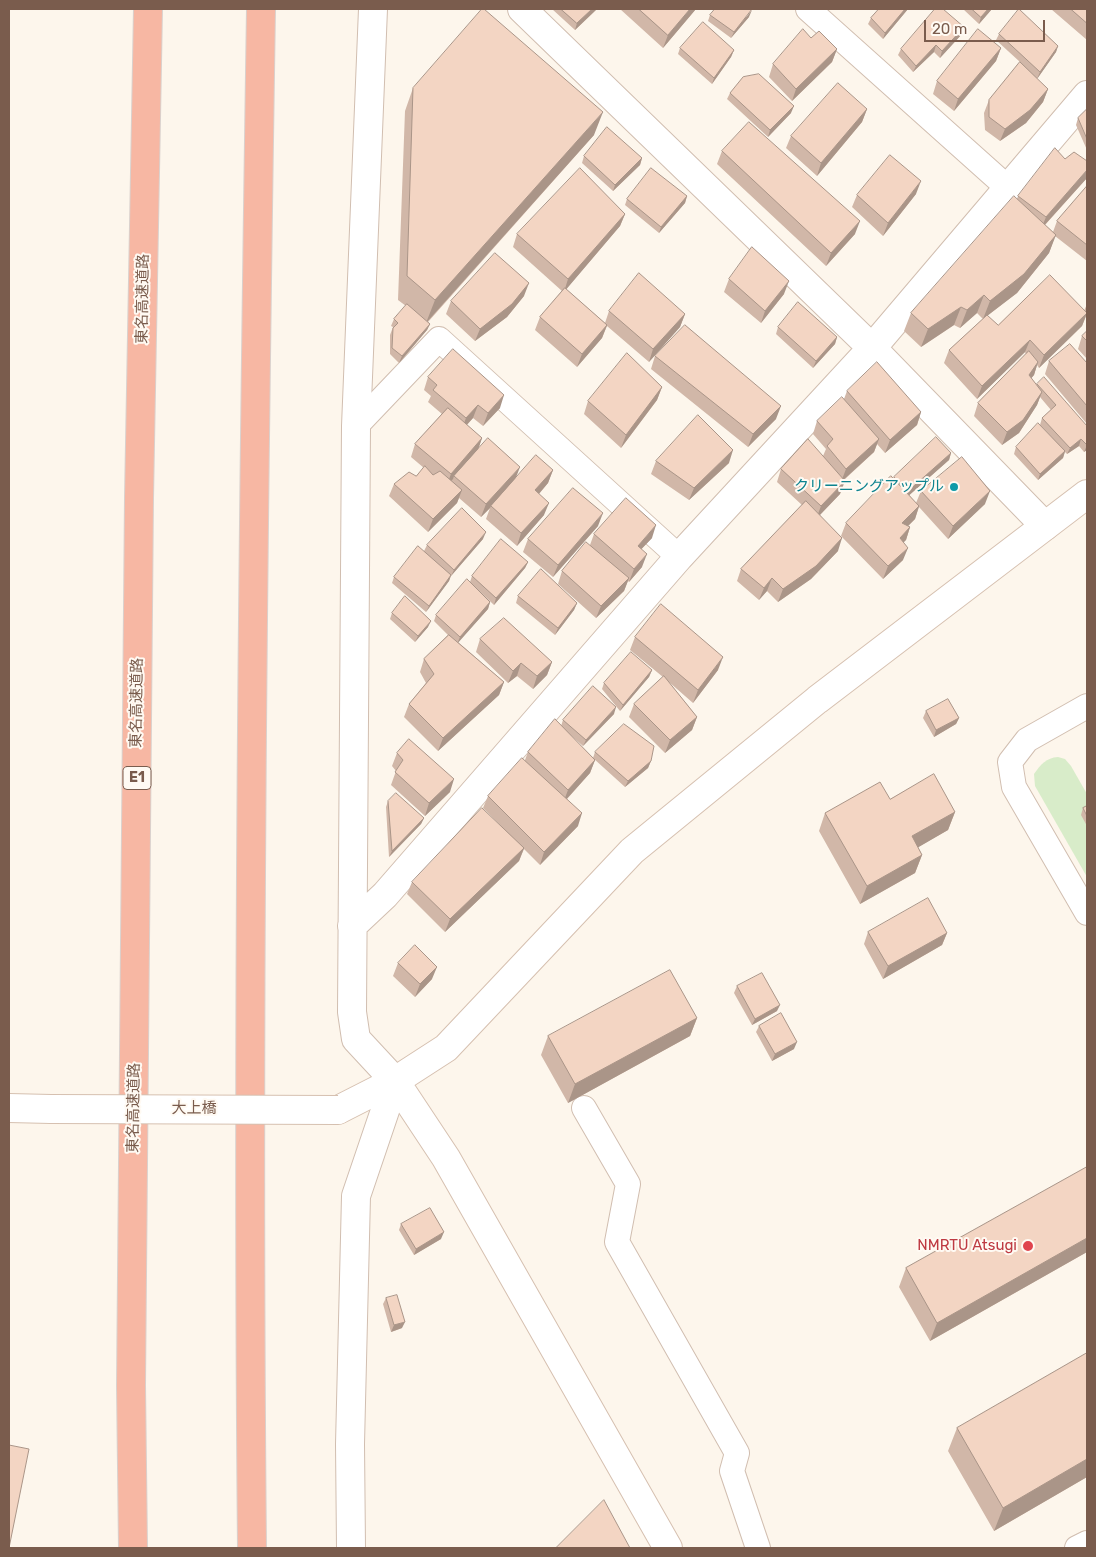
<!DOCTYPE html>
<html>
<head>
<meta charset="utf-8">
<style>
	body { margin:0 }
	#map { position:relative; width:1096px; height:1557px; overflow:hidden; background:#fdf6ec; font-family:Rubik,sans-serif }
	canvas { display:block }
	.frame { position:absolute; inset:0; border:10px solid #7a5c4d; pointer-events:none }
	.scale { position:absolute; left:924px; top:20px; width:121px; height:22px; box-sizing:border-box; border:2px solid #7a5c4d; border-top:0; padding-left:6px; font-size:15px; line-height:18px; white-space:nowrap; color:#7a5c4d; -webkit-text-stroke:4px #fffaf3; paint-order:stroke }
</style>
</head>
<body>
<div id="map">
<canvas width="1096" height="1557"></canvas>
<div class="frame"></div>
<div class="scale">20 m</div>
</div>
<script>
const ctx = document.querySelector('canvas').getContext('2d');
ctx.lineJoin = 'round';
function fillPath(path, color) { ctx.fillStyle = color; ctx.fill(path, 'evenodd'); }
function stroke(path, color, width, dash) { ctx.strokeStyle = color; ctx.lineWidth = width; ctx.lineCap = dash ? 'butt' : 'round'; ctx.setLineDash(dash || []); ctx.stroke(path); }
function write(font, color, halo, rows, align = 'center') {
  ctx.font = font + ' Rubik,"Noto Sans JP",sans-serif'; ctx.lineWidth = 4; ctx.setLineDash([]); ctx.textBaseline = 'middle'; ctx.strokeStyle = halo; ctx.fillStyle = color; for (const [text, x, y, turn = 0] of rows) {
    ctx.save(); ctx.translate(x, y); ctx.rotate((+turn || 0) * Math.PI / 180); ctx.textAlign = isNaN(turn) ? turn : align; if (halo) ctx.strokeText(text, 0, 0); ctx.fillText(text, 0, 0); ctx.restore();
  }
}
const green = new Path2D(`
	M1058,757L1065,759L1071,766L1087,794V877L1035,786L1034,774C1041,764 1046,758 1058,757Z`);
const lane = new Path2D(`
	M808,9L1008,188
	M356,426L439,339L679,557
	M1087,706L1027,740L1010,762L1014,787L1087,913
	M584,1108L628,1184L617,1242L737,1453L732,1471L758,1548
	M1077,1548L1087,1543`);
const street = new Path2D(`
	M522,9L872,348L1045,526
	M352,926L385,895L679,557L872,348L1087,95
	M351,1548L350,1444L356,1196L395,1081L356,1039L352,1012L356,426L373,9`);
const secondary = new Path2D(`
	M395,1081L446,1158L668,1548
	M9,1108L51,1109
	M338,1110L395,1081L446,1048L632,851L817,700L1087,494`);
const highway = new Path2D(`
	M133,1548L131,1385L139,498L148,9
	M252,1548C247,1035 253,522 261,9`);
const secondaryBridge = new Path2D(`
	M51,1109L338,1110`);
const wall = new Path2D(`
	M552,9H597L575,30Z
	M620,9H696L663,48Z
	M879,9H908L883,39L868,24L871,18Z
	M963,9H992L979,24Z
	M1051,9H1087V40Z
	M710,15L749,17L731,38L708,21Z
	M964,27L962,34L940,58L934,52L913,72L898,55L901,49Z
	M999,34L1058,46L1056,52L1037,79L1048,89L1043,102L1026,123L1000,141L985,130L984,113L989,100L1020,62L996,40Z
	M811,38L837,49L832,62L792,101L769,77L773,64Z
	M680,48L734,50L731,57L712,84L678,54Z
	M1001,48L996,61L954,111L933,94L937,81Z
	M413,88L594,135L428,322L430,324L427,330L399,363L390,354V335L393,327L391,326L394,319L406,306L398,300L405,111Z
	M730,93L791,113L768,137L727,99Z
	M867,109L862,122L817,176L786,148L791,136Z
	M1087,109V150L1076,125L1078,118Z
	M722,151L855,234L826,266L717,164Z
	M584,156L642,158L640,165L613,191L582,163Z
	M1065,159L1087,161V178L1045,225L1053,232L1057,221L1087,186V261L1055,236L1049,253L1017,293L987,316L998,325L1084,311L1087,304V315V314L1082,326L1039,368L1037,365L1034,375L1031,378L1037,385V384L1087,426V450L1084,452L1079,446L1067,454L1065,452L1063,458L1038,480L1014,454L1016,447L1052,438L1040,425L1042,418L1051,410L1040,397L1037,405L1019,433L1002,445L974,416L978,403L1026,354L1025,352L977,399L944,363L949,350L983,319L977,313L960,328L954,325L921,347L904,331L911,313L1017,199L1018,196Z
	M916,194L883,236L852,207L857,195Z
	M687,196L685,203L659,233L625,205L627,199Z
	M625,214L620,226L566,289L605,323L609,311L685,314L680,327L649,362L607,326L602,338L577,367L535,330L540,317L562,291L513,247L517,234Z
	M729,279L784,294L761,323L724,292Z
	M524,296L507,317L475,341L446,314L451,301Z
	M778,327L837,337L835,344L813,368L776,334Z
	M1087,331V359L1078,349L1082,336Z
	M655,356L776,419L748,447L651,369Z
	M1049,361L1087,363V424L1045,374Z
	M428,377L500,408L483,426L473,418L467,425L482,438L478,449L515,478L553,470L548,483L539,494L544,515L517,546L486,519L490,508L481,517L459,498L457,503L428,532L389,496L394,484L416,476L424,468L411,457L415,444L442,414L428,402L431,396L424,390Z
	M662,387L657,400L621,448L584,414L588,401Z
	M847,391L921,412L917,425L885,453L877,444L874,452L844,480L840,494L820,515L838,551L811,579L778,602L767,591L759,600L737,581L741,569L802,505L777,482L781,469L823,456L826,449L813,434L817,421L844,399Z
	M951,453L949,460L909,495L916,503L921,491L985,504L948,539L919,507L915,519L908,526L910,527L906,540L903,542V560L883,579L841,536L846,523L894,477Z
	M656,461L729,463L689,500L651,474Z
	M598,526L553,577L523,552L528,539Z
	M594,534L652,538L641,549L642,567L629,582L628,581L624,591L596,618L558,584L562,571L590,545Z
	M483,539L451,576L449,581L426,612L392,583L394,577L424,551L427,545Z
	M528,562L525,568L494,605L470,582L472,576Z
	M518,596L577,603L574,610L555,635L516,603Z
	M490,602L488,609L458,642L504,682L499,695L438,751L404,717L409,704L426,683L420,672L424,659L448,635L434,621L436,615Z
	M392,613L428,627L415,642L390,619Z
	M635,637L718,670L693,703L669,682L697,717L692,730L665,753L629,717L634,704L663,677L630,650Z
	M480,639L552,662L547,675L533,689L517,676L508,683L476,652Z
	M652,670L649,677L620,711L602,689L604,683Z
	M926,711L959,718L956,724L934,737L923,718Z
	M614,714L583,746L568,733L595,760L590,773L567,799L578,826L540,865L524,849L519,861L445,932L407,894L412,882L504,829L483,808L488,796L525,760L528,752L561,726L563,720Z
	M595,752L651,761L648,768L625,787L593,758Z
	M397,753L450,792L425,816L391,785L396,771L392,766Z
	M890,799L955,812L948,830L918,847L922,855L915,873L860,904L819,831L825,813Z
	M388,801L424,818L421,824L389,857L386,807Z
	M1087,806V826L1081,815L1083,808Z
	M868,932L947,933L942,945L883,979L864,944Z
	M398,963L432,979L415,997L393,976Z
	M737,986L777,1011L752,1025L734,993Z
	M697,1018L690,1036L568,1103L541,1055L548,1036Z
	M759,1026L794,1049L772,1061L756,1032Z
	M1087,1167V1252L930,1341L899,1287L906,1268Z
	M401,1224L441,1239L414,1255L399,1230Z
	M386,1298L402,1328L391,1332L383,1304Z
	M1087,1353V1477L994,1531L948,1451L957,1428Z`);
const shadedWall = new Path2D(`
	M592,9H597L575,30L577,23Z
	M690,9H696L663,48L668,35Z
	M905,9H908L883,39L885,33Z
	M988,9H992L979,24L981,17Z
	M752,10L749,17L731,38L734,32Z
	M964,27L962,34L940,58L942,51Z
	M936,45L934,52L913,72L916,66Z
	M1058,46L1056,52L1037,79L1040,72Z
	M1001,48L996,61L954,111L958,99Z
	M837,49L832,62L792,101L796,89Z
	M734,50L731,57L712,84L714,78Z
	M1048,89L1043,102L1026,123L1000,141L1005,129Z
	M794,106L791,113L768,137L770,130Z
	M867,109L862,122L817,176L821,163Z
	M603,112L594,135L426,323L435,300Z
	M642,158L640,165L613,191L615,185Z
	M1087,170V178L1041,229L1046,217Z
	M921,181L916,194L883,236L888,223Z
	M687,196L685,203L659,233L661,227Z
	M625,214L620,226L564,292L568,279Z
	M860,221L855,234L826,266L831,253Z
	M1056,235L1049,253L1017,293L983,319L990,301Z
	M789,281L784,294L761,323L765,311Z
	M529,283L524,296L507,317L475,341L480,329Z
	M984,295L977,313L960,328L967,310Z
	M961,307L954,325L921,347L928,329Z
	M1087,313L1082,326L1039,368L1044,355Z
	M685,314L680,327L649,362L653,349Z
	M430,324L427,330L399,363L402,356Z
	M607,325L602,338L577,367L582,354Z
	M837,337L835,344L813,368L816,361Z
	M1030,340L1025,352L977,399L982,386Z
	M1038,362L1034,375L1024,387L1029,375Z
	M662,387L657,400L621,448L626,435Z
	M1042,392L1037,405L1019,433L1002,445L1007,432Z
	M504,395L500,408L483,426L488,413Z
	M478,405L473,418L461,431L466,418Z
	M781,406L776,419L748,447L753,434Z
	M921,412L917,425L885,453L890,440Z
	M482,438L478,450L454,476L453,479L446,487L451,474Z
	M879,439L874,452L841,482L846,469Z
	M1081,439L1079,446L1067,454L1070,448Z
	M1087,445V450L1084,452Z
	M733,450L729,463L689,500L694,488Z
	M1065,451L1063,458L1038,480L1040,474Z
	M951,453L949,460L905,499L907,492Z
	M520,467L515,480L491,506L490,508L481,517L486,504Z
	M553,470L548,483L531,503L535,490Z
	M845,481L840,494L816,519L821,506Z
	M462,490L457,503L428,532L433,519Z
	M990,491L985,504L948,539L953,526Z
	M549,503L544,515L517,546L521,533Z
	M919,506L915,519L898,536L902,523Z
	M603,513L598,526L553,577L558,565Z
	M656,525L652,538L633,558L638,546Z
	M910,527L906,540L895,551L900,538Z
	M486,532L483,539L451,576L454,570Z
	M842,538L838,551L811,579L778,602L783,589Z
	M908,548L903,560L883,579L888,566Z
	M647,554L642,567L629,582L634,569Z
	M528,562L525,568L494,605L496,598Z
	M451,575L449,581L426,612L429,606Z
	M629,578L624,591L596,618L601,606Z
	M772,578L767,591L759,600L764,588Z
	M490,602L488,609L457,644L460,637Z
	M577,603L574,610L555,635L558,628Z
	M431,621L428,627L415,642L418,636Z
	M723,657L718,670L693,703L698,690Z
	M552,662L547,675L533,689L537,676Z
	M521,663L517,676L508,683L513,671Z
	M652,670L649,677L620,711L623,705Z
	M504,682L499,695L438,751L443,738Z
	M616,707L614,714L583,746L586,740Z
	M697,717L692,730L665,753L670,740Z
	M959,718L956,724L934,737L936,730Z
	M595,760L590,773L563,803L568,790Z
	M651,761L648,768L625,787L628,781Z
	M454,779L450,792L425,816L429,803Z
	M955,812L948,830L905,855L912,836Z
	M582,813L578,826L540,865L544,852Z
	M424,818L421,824L389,857L392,851Z
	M524,848L519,861L445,932L450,919Z
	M922,855L915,873L860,904L867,886Z
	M947,933L942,945L883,979L888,966Z
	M437,967L432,979L415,997L420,984Z
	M780,1005L777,1011L752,1025L755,1019Z
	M697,1018L690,1036L568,1103L575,1084Z
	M797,1042L794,1049L772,1061L775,1054Z
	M444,1232L441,1239L414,1255L416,1249Z
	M1087,1238V1252L930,1341L937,1323Z
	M405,1322L402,1328L391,1332L394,1325Z
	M1087,1459V1477L994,1531L1003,1508Z`);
const building = new Path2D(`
	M482,9H484L603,112L435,300L407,276L413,88Z
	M561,9H592L577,23Z
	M639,9H690L668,35Z
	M715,9H752L734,32L710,15Z
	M879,9H905L885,33L871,18Z
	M935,9H943L964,27L942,51L936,45L916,66L901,49Z
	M972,9H988L981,17Z
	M1019,9L1058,46L1040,72L999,34Z
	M1071,9H1087V23Z
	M703,22L734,50L714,78L680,48Z
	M803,29L811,38L819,31L837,49L796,89L773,64Z
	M978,29L1001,48L958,99L937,81Z
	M1020,62L1048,89L1030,110L1005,129L989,117V100Z
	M759,74L794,106L770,130L730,93L743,77Z
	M838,83L867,109L821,163L791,136Z
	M1087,109V139L1078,118Z
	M749,122L860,221L831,253L722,151Z
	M607,127L642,158L615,185L584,156Z
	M1055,148L1065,159L1074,152L1087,161V170L1046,217L1018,196Z
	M890,155L921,181L888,223L857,195Z
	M580,168L625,214L568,279L517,234Z
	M651,168L687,196L661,227L627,199Z
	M1087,186V245L1057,221Z
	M1014,196L1056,235L1024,274L990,301L984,295L967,310L961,307L928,329L911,313Z
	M752,247L789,281L765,311L729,279Z
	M495,253L529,283L512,304L480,329L451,301Z
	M639,273L685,314L653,349L609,311Z
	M1050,275L1087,313L1044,355L1030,340L982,386L949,350L987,315L998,325Z
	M565,288L607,325L582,354L540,317Z
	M798,302L837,337L816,361L778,327Z
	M407,304L430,324L402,356L392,348L393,328L398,323L394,319Z
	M685,325L781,406L753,434L655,356Z
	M1087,331V341L1082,336Z
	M1070,344L1087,363V406L1049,361Z
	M453,349L504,395L488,413L478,405L466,418L433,390L437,385L428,377Z
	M1029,351L1038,362L1029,375L1042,392L1023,420L1007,432L978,403Z
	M627,353L662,387L626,435L588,401Z
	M877,362L921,412L890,440L847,391Z
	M1044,377L1087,426V445L1081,439L1070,448L1042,418L1056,405L1037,384Z
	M842,397L879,439L846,469L827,446L833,439L817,421Z
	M448,408L482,438L451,474L415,444Z
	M698,415L733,450L694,488L656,461Z
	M1038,423L1065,451L1040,474L1016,447Z
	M936,437L951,453L907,492L894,477Z
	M488,438L520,467L486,504L454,476Z
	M808,439L845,481L821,506L781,469Z
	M536,455L553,470L535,490L549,503L521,533L491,506Z
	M962,457L990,491L953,526L921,491Z
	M425,466L433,475L440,471L462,490L433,519L394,484L409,472L416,476Z
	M891,476L919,506L902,523L910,527L900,538L908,548L888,566L846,523Z
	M573,488L603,513L558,565L528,539Z
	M626,498L656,525L638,546L647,554L634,569L594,534Z
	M806,501L842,538L816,566L783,589L772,578L764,588L741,569Z
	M462,508L486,532L454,570L427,545Z
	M501,539L528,562L496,598L472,576Z
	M586,542L629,578L601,606L562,571Z
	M418,546L451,575L429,606L394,577Z
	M541,569L577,603L558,628L518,596Z
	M467,579L490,602L460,637L436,615Z
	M405,596L431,621L418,636L392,613Z
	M661,604L723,657L698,690L635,637Z
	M504,618L552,662L537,676L521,663L513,671L480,639Z
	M449,635L504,682L443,738L409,704L434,674L424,659Z
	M631,652L652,670L623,705L604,683Z
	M664,676L697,717L670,740L634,704Z
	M593,686L616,707L586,740L563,720Z
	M948,699L959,718L936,730L926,711Z
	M555,719L595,760L568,790L528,752Z
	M624,724L654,746L651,761L628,781L595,752Z
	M409,739L454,779L429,803L395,772L403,760L397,753Z
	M522,758L582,813L544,852L488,796Z
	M934,774L955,812L912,836L922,855L867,886L825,813L880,782L890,799Z
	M396,793L424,818L392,851L388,801Z
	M1087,806V816L1083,808Z
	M482,808L524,848L450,919L412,882Z
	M928,898L947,933L888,966L868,932Z
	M415,945L437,967L420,984L398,963Z
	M670,970L697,1018L575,1084L548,1036Z
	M762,973L780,1005L755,1019L737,986Z
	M781,1013L797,1042L775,1054L759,1026Z
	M1087,1167V1238L937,1323L906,1268Z
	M430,1208L444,1232L416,1249L401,1224Z
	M397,1295L405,1322L394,1325L386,1298Z
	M1087,1353V1459L1003,1508L957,1428Z
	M9,1445L29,1449L9,1548Z
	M604,1500L630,1548H556Z`);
const markers = [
	[954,487,5,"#0f9aa8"],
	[1028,1246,6,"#e0444e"]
];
const shields = [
	[137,778,28]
];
const shieldNames = [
	["E1",137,778]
];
const streetNames = [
	["東名高速道路",143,299,-89],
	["東名高速道路",137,703,-89],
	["東名高速道路",134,1108,-89],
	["大上橋",194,1109]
];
const cultureNames = [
	["クリーニングアップル",944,487]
];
const healthNames = [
	["NMRTU Atsugi",1017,1246]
];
fillPath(green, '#d8ecc9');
stroke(lane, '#d1beb0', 26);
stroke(street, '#d1beb0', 30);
stroke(secondary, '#d6c0b0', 30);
stroke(highway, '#dad1cd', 30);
stroke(lane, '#fff', 24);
stroke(street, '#fff', 28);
stroke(secondary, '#fff', 28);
stroke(highway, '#f7b7a3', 28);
stroke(secondaryBridge, '#d6c0b0', 30, []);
stroke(secondaryBridge, '#fff', 28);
fillPath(wall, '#d1b7a8');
fillPath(shadedWall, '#aa9588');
fillPath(building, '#f3d5c3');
stroke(building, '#aa9588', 1);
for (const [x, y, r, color] of markers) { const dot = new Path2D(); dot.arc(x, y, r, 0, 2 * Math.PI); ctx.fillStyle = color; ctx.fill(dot); stroke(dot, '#fffaf3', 2); }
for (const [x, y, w] of shields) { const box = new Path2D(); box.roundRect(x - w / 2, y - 11.5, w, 23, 4); ctx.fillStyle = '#fffaf3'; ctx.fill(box); stroke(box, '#7a5c4d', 1); }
write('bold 14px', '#7a5c4d', null, shieldNames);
write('15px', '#7a5c4d', '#fffaf3', streetNames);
write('15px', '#0d838f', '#fffaf3', cultureNames, 'right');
write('15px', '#be3a42', '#fffaf3', healthNames, 'right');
</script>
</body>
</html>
